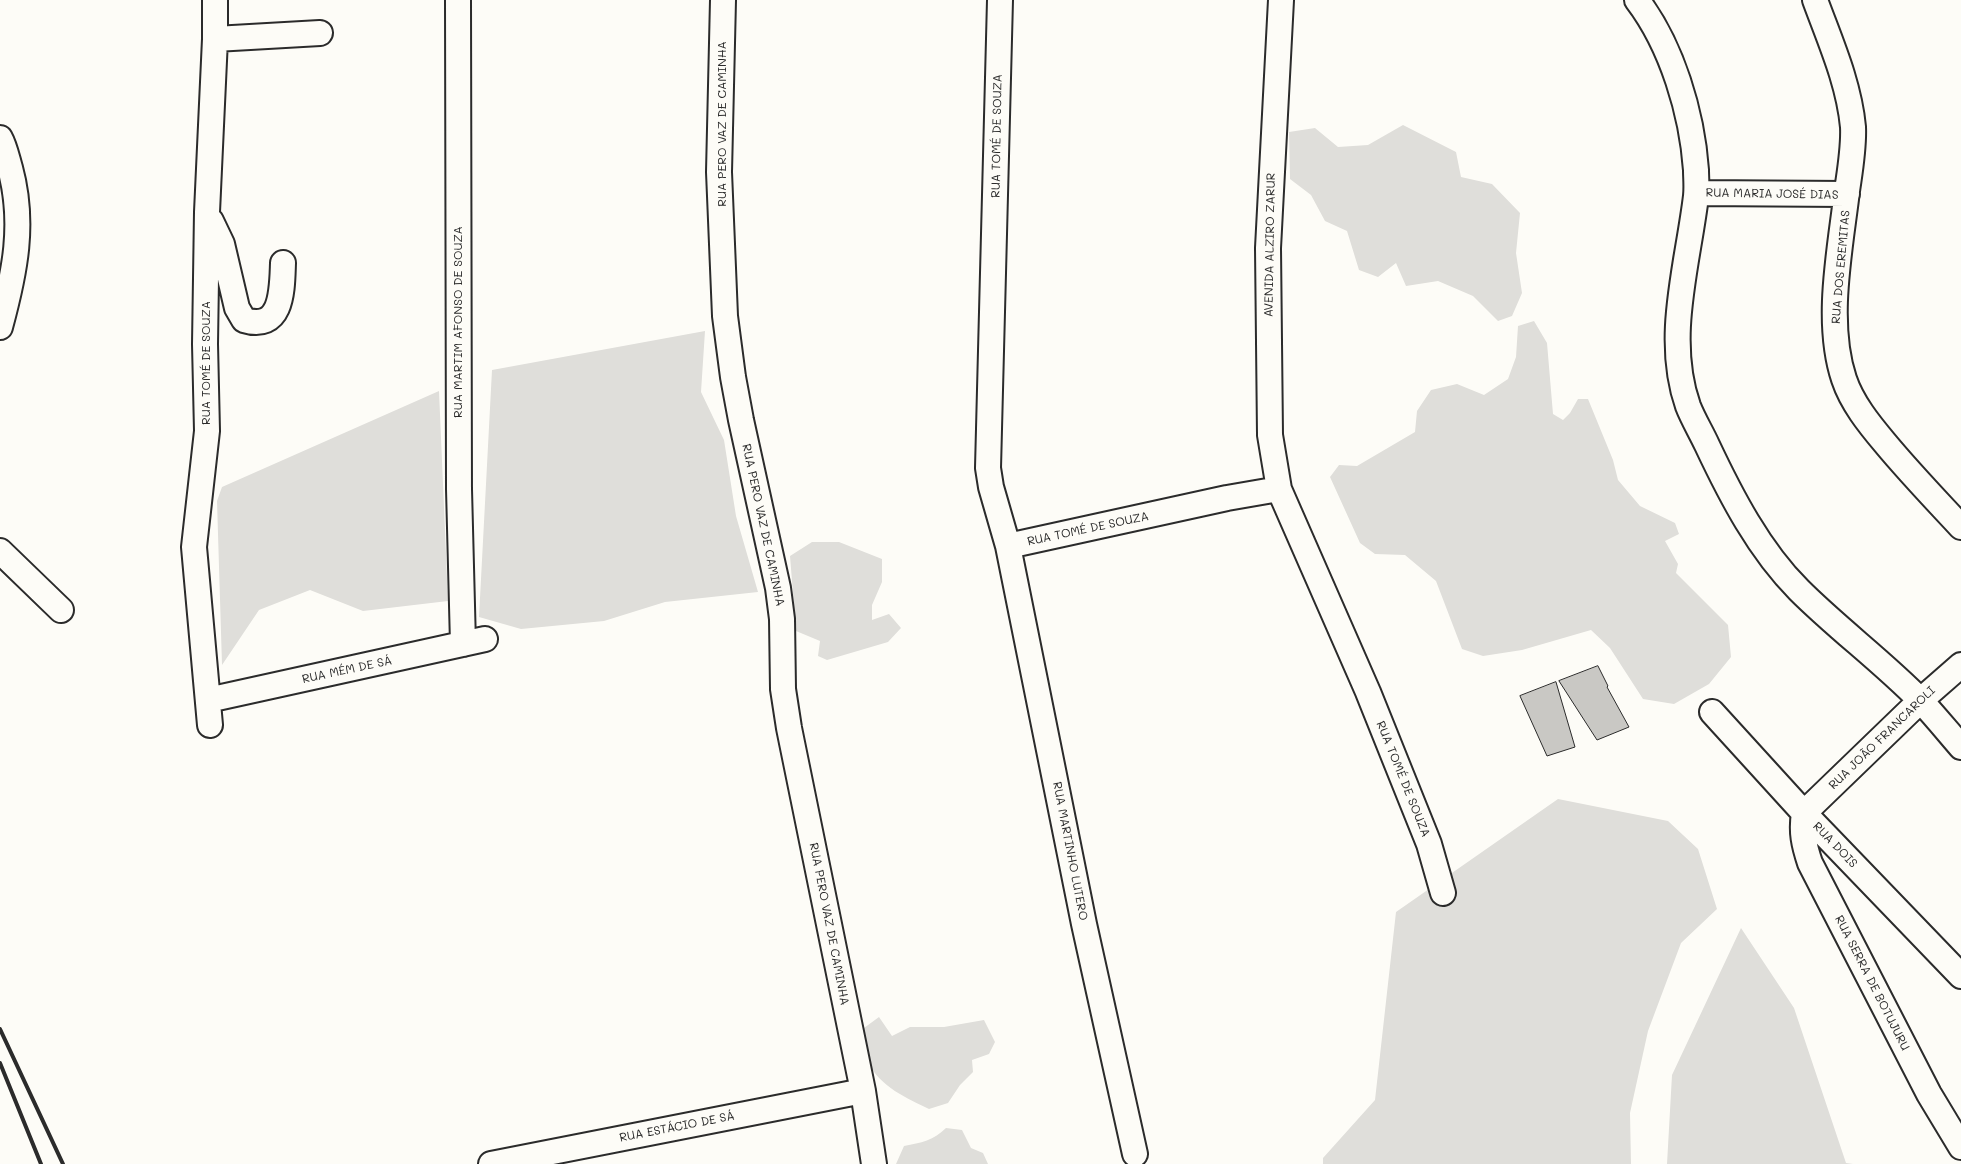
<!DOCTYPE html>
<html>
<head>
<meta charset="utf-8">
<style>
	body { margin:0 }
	canvas { display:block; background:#fdfcf7 }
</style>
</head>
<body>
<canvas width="1961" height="1164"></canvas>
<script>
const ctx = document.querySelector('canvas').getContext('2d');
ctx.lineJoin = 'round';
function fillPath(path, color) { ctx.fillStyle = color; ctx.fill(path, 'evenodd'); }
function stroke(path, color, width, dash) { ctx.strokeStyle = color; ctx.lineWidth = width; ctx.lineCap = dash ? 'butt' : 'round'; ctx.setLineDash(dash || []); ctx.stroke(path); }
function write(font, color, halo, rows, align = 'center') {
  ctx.font = font + ' Mali,sans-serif'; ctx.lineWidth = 4; ctx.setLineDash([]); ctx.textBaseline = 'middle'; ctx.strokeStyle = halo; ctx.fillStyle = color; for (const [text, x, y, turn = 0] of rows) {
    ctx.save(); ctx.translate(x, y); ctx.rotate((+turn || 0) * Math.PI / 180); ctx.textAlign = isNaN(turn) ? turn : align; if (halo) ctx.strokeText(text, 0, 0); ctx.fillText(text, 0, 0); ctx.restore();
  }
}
const green = new Path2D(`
	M1403,125L1456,152L1461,177L1492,184L1520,213L1516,253L1522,293L1512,316L1498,321L1473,296L1438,281L1406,286L1396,263L1378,277L1359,270L1347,231L1325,221L1311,195L1290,179L1289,132L1315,128L1338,147L1368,145Z
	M1534,321L1547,343L1553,414L1563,420L1570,413L1578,399H1588L1613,460L1618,480L1640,506L1675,523L1679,534L1665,541L1678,564L1676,573L1728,625L1731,657L1709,684L1674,704L1643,699L1610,648L1591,630L1522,650L1483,656L1462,649L1436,581L1405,555L1375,554L1360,543L1330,477L1339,465L1357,466L1415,432L1417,411L1431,390L1457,384L1484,395L1508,379L1516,357L1518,326Z
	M705,331L701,392L724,440L736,516L758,592L665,602L604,621L521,629L479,617L492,370Z
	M439,391L448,601L363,611L310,590L259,610L222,665L217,501L222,487Z
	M812,542H839L882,559V582L872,605V620L889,614L901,628L888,642L827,660L818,656L820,641L796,631L790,556Z
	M1558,799L1668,821L1698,849L1717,909L1681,943L1648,1031L1630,1113L1631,1164H1323V1158L1375,1100L1396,912Z
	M1741,928L1794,1008L1846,1163L1853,1164H1667L1672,1075Z
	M879,1017L892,1036L910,1027H944L984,1020L995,1042L989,1054L972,1060L973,1072L960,1085L948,1103L929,1109C908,1099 879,1086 869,1063C865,1053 866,1038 864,1028Z
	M946,1128L962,1130L971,1148L983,1153L988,1164H896L904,1146C921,1143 934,1140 946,1128Z`);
const building = new Path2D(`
	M1598,666L1608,686L1607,687L1629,727L1597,740L1559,681Z
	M1556,682L1575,747L1547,756L1520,696Z`);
const minor = new Path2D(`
	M458,0L459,489L463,644
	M723,0L719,172L725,316L733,377L741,420L778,588L782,619L783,689L789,728L863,1091L874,1164
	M1000,0L988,468L991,487L1008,546L1084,924L1135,1154
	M1281,0L1268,248L1270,435L1279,489L1368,692L1429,844L1443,893
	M1637,0C1672,46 1692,113 1696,170C1696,178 1697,187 1696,196C1688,264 1664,338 1688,406C1693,419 1701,432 1707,445C1731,496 1759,550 1799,590C1838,629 1883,662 1921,701C1935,716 1948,732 1961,747
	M1815,0C1830,41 1849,83 1853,127C1854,148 1850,170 1847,191C1840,250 1825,322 1844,379C1852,403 1869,424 1885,443C1909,472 1935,499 1961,527
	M215,39L320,33
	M0,138C5,147 7,158 10,168C25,223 15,272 0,327
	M1697,193L1847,194
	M211,221L222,244L237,308L244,320C283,332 282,289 283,263
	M1008,546L1227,498L1279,489
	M0,551L61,610
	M1961,665L1921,700L1804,813C1801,832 1804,845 1810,863L1929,1094L1961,1147
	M208,700L485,639
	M1712,712L1804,813L1961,976
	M210,725L194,547L207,431L205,344L207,212L215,39V0
	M491,1164L863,1091`);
const rail = new Path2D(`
	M0,1029L63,1164
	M0,1063L41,1164`);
const streetNames = [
	["RUA PERO VAZ DE CAMINHA",722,124,-90],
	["RUA TOMÉ DE SOUZA",997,136,-89],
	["RUA MARIA JOSÉ DIAS",1772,194,1],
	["AVENIDA ALZIRO ZARUR",1270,245,-89],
	["RUA DOS EREMITAS",1841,267,-85],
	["RUA MARTIM AFONSO DE SOUZA",458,322,-90],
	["RUA TOMÉ DE SOUZA",206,363,-90],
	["RUA PERO VAZ DE CAMINHA",763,525,78],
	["RUA TOMÉ DE SOUZA",1088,529,-12],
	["RUA MÉM DE SÁ",347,670,-12],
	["RUA JOÃO FRANCAROLI",1882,738,-44],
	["RUA TOMÉ DE SOUZA",1403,779,68],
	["RUA DOIS",1835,845,46],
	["RUA MARTINHO LUTERO",1070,851,79],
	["RUA PERO VAZ DE CAMINHA",829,924,79],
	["RUA SERRA DE BOTUJURU",1872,983,63],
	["RUA ESTÁCIO DE SÁ",677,1127,-11]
];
fillPath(green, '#dfdeda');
fillPath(building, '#c9c8c4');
stroke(building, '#2b2b2b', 1);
stroke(minor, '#2b2b2b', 28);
stroke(minor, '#fdfcf7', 24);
stroke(rail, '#2b2b2b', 4);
write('12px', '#2b2b2b', '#fdfcf7', streetNames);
</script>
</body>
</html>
